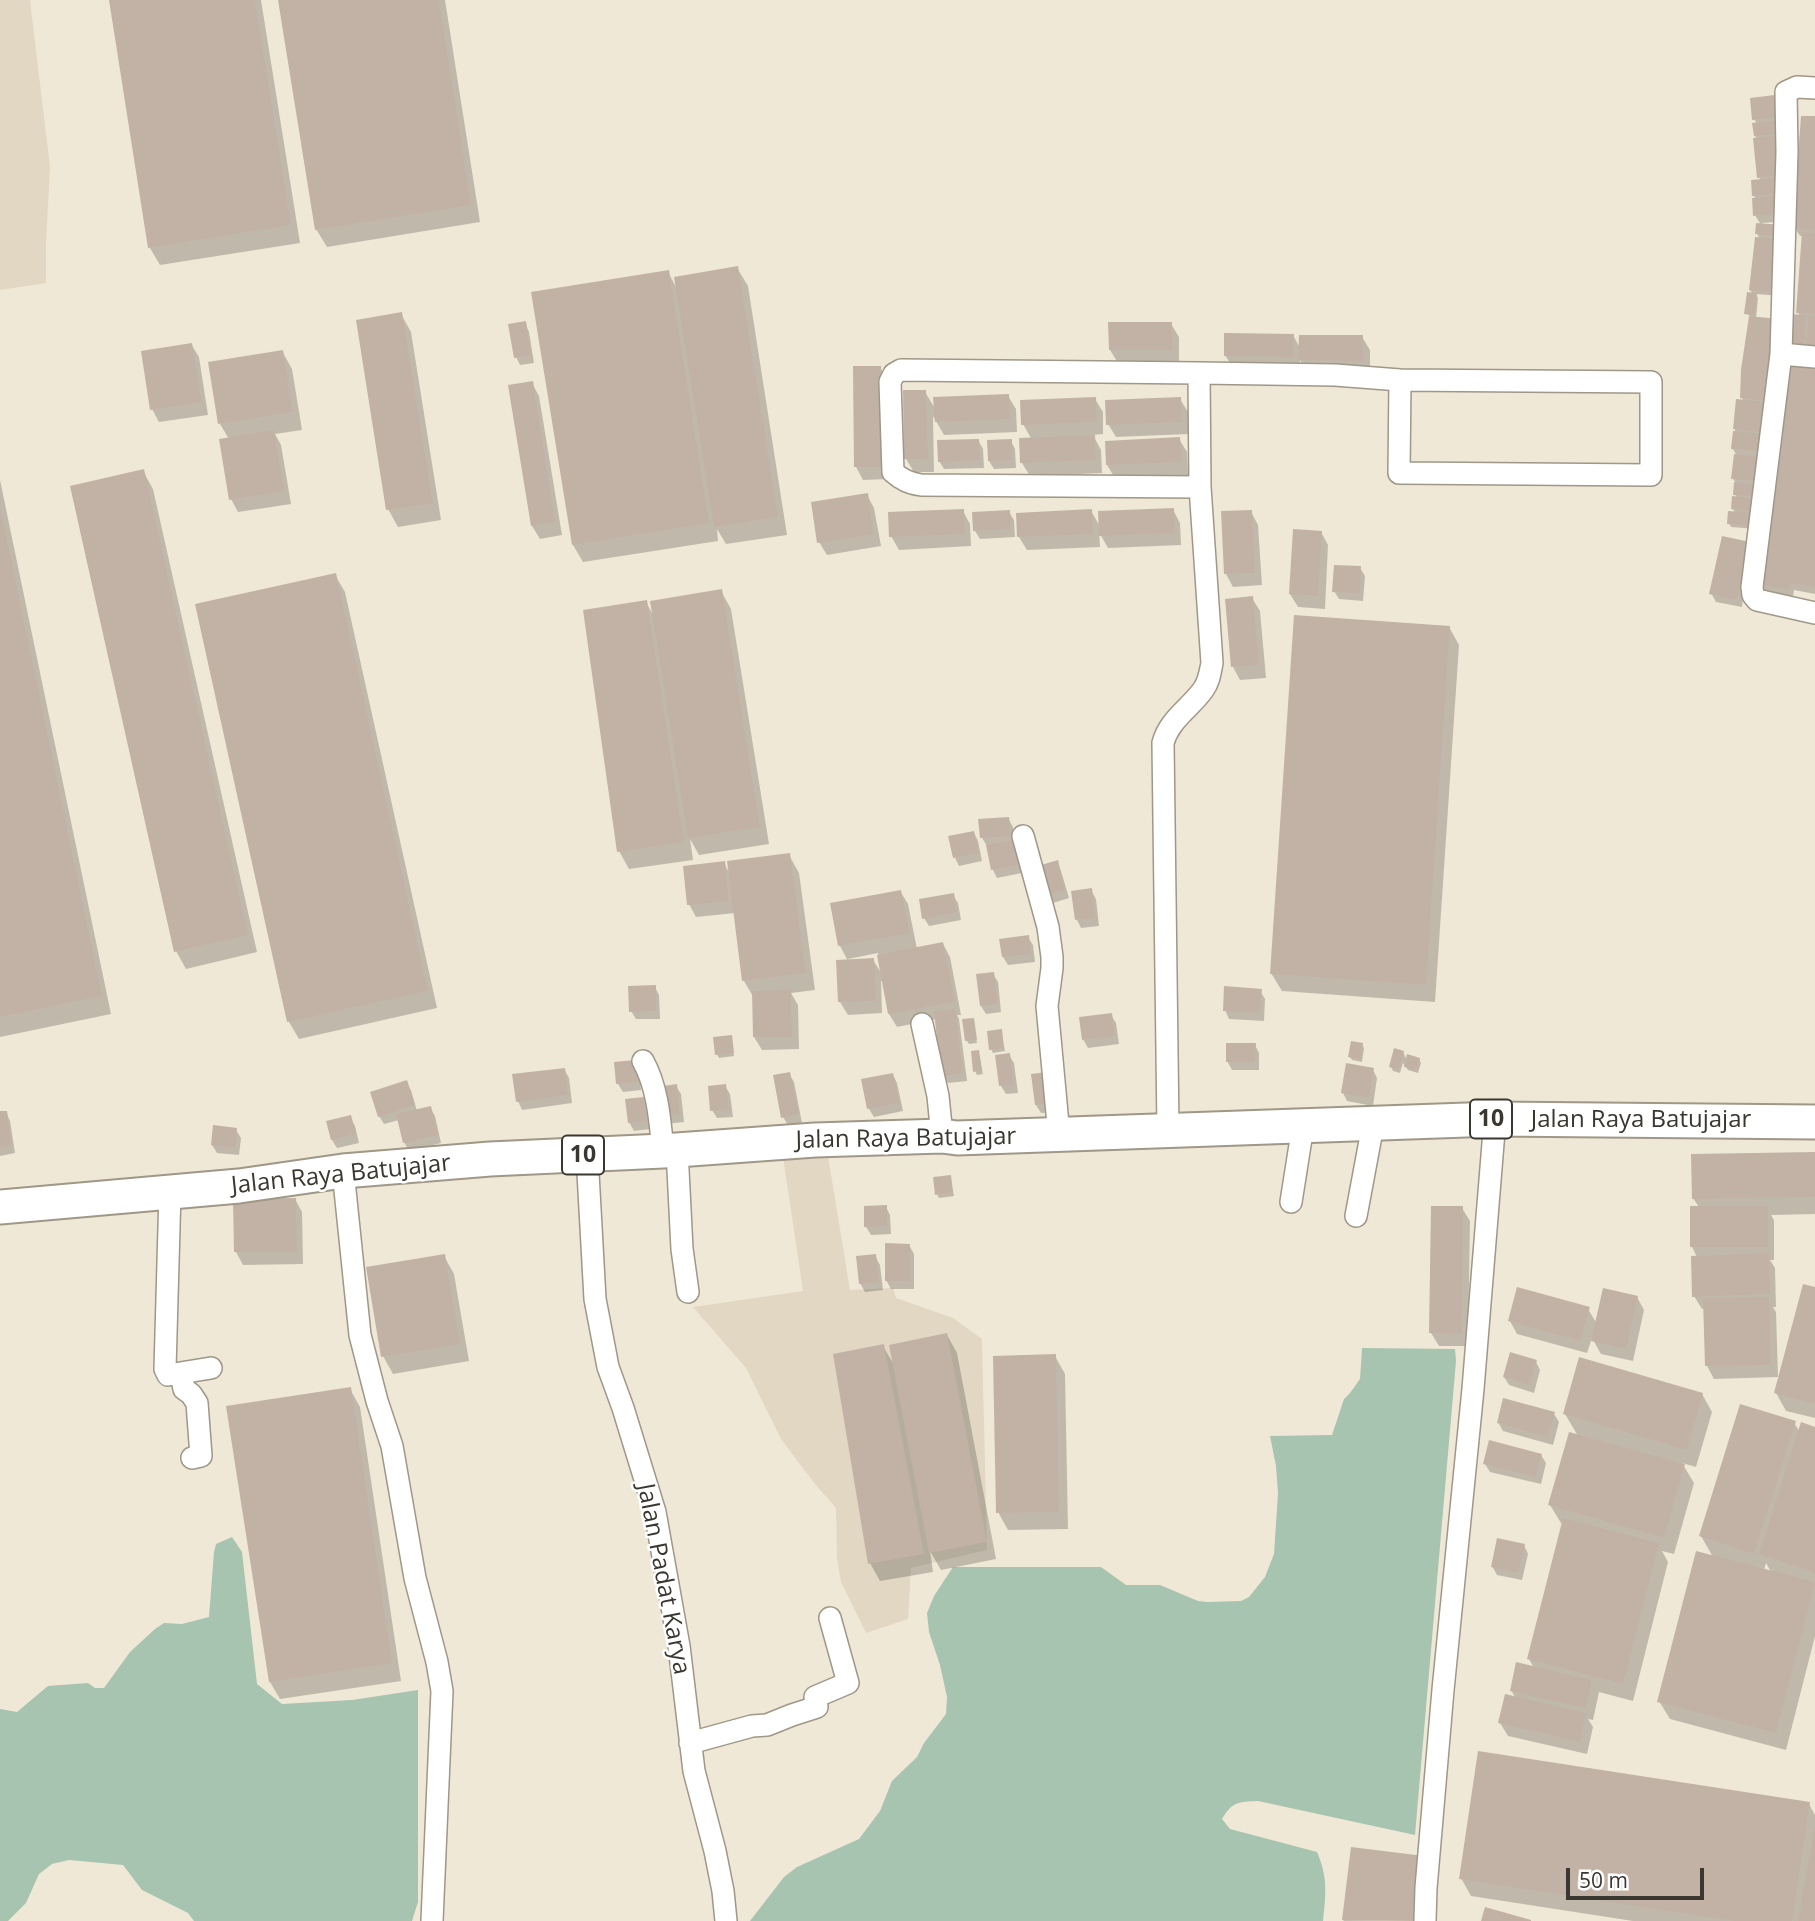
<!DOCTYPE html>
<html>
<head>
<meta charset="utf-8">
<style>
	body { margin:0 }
	#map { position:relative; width:1815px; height:1921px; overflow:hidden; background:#f0e8d6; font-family:"Open Sans",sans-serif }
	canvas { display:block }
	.scale { position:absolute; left:1566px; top:1868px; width:138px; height:32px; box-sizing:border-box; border:4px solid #3a3730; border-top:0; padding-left:9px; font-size:21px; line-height:24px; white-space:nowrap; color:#3a3730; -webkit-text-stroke:5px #fff; paint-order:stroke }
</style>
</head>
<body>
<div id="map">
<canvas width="1815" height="1921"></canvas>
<div class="scale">50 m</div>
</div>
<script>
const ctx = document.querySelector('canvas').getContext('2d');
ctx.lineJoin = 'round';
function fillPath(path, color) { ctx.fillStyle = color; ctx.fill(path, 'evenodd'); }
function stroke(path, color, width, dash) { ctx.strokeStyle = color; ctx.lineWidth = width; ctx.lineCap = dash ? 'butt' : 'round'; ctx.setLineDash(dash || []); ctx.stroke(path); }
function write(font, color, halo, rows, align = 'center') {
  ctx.font = font + ' "Open Sans",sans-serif'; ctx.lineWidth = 5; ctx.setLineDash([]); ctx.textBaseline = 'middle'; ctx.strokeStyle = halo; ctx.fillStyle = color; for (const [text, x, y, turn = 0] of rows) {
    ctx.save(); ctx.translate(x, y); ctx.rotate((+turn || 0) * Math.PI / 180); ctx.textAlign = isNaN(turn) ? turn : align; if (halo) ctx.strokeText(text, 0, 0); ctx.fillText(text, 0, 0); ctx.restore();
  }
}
const industrial = new Path2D(`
	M0,0H30L50,167L46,243V283L0,290Z
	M827,1150L850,1290L893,1288L896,1298L953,1318L982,1339L987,1550L911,1568L908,1619L866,1633L841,1582L837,1559L836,1508L815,1484L781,1439L746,1368L693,1307L803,1291L783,1157Z`);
const green = new Path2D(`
	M1362,1348L1455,1349L1456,1361L1415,1835L1258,1801C1238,1802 1233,1801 1222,1819L1230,1829L1317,1852C1328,1878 1326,1893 1323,1921H750L784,1877L797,1867L859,1839L880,1811L892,1781L917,1757L924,1743L946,1714L947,1697L940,1665L929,1632L927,1613L934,1596L953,1567H1101L1126,1585H1160L1198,1601L1207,1602L1241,1601L1249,1597L1265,1577L1274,1554L1278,1493L1276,1466L1270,1436L1332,1435L1344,1399L1350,1393L1360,1379Z
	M232,1537L242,1552L257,1684L282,1704L352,1700L418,1690V1902L412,1921H194L188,1913L142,1890L123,1865L69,1860L52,1864L39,1874L26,1903L8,1921H0V1709L17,1712L48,1686L88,1683L95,1688H104L130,1652L155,1629L164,1623L182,1624L209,1617L214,1552L216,1544Z`);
const shadow = new Path2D(`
	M110,0H261L300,243L160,265L150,248Z
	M280,0H445L480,222L327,247L316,229Z
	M1783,96L1789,221L1762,223V225L1783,227L1781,296L1756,294L1758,298L1756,319L1777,321L1756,529L1731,527L1729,523L1735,513L1733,509L1737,498L1735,494L1736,484L1733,478L1737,456L1733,449L1738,401L1744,402L1742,398L1751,317L1746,313L1753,294L1750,290L1760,239L1757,234L1761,225L1755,215L1756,199L1754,196L1761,181L1759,177L1757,139L1755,136L1757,124L1754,119Z
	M1815,118V348L1793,358L1800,317L1798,312L1803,236H1800L1795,228Z
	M737,268L748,286L787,535L726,544L717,529L718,541L583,562L573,545L668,272L677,289Z
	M401,314L411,332L441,520L398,527L388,509Z
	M525,323L529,332L534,363L520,365L516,357Z
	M1171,324L1179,337V363H1118L1110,350Z
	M1293,335L1300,348L1362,337L1370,350V373H1308L1300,360V369L1233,368L1225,355Z
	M191,344L199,357L208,415L159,422L152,409Z
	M282,351L292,369L302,430L275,434L281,445L291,504L238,512L231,499L229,439L220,424Z
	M880,367L887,380L889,479L863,480L856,467Z
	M1815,369V594L1794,590L1793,597L1762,592L1757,584Z
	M532,383L539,396L562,535L540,539L532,526Z
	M925,392L936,410L1008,396L1016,409L1017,432L944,435L933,416L934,472H914L906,459Z
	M1095,399L1103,412V434L1093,435L1101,450L1102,473L1030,476L1022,463L1032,440L1023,424Z
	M1180,399L1188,412L1189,434L1116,437L1108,424Z
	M1179,439L1187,452L1188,475L1115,478L1107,465Z
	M978,440L983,449L984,468L944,469L939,461Z
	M1011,441L1015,449L1016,468L994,469L989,461Z
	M143,471L153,489L257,952L186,969L176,951Z
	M0,480L111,1014L0,1037Z
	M867,495L874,508L881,546L827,555L819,542Z
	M1173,510L1180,523L1181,545L1108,548L1099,532L1100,547L1027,550L1019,537L1091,511L1101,528Z
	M963,511L970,524L971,546L899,550L891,536Z
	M1009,512L1014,520L1015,537L980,539L975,531Z
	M1251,512L1258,525L1262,585L1233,587L1226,574Z
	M1321,532L1328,545L1325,609L1298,607L1290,594Z
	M1749,544L1742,607L1716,602L1711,593Z
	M1360,568L1365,576L1363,601L1339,599L1334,591Z
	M335,575L345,592L437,1008L299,1039L289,1022Z
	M721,591L731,609L769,844L699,855L690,839L693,860L629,869L619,851L646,602L653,615Z
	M1252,598L1260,611L1266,678L1240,680L1233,667Z
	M1449,627L1459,645L1435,1002L1282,991L1271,973Z
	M1008,818L1013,827L1015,845L1017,850L1022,873L997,878L993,870L987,846L982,838Z
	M974,833L978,841L982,861L959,866L955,858Z
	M789,855L799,873L815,990L791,993L798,1005L799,1049L762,1050L754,1037V998L744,981L735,913L696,917L689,904L724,863L730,874Z
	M1057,863L1061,871L1069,898L1053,903L1048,894Z
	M1091,890L1096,899L1099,926L1081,928L1077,920Z
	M900,891L908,904L917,949L943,944L950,957L961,1015H957L959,1019L967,1081L948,1083L943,1075L936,1019L897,1027L889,1014L883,981H881L882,1013L848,1015L840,1002L848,961L840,946L832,904ZM878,953L882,974L873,960L848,961V959Z
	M953,895L958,903L961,920L929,926L924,918Z
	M1028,937L1033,945L1035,962L1008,965L1003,957Z
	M993,974L998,982L1001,1012L986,1014L981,1006Z
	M655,987L659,995L660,1019H636L631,1011Z
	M1260,991L1265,999L1264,1021L1229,1019L1225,1010Z
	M1111,1015L1116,1023L1119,1044L1088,1048L1083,1039Z
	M973,1020L977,1043L969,1044L967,1041Z
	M1001,1031L1005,1051L993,1053L991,1049Z
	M731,1037L734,1056L719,1058L717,1054Z
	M1362,1044L1364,1048L1362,1062L1352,1060L1350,1057Z
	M1255,1045L1259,1053V1070H1232L1227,1061Z
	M978,1052L983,1074L977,1075L975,1071Z
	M1403,1052L1407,1060L1419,1059L1421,1063L1418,1073L1408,1070L1403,1063L1400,1073L1393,1071L1391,1067Z
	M1009,1055L1014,1063L1018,1093L1006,1094L1001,1086Z
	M616,1063L639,1070L641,1090L623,1092L618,1084Z
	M564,1069L569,1078L572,1103L522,1110L518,1101Z
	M1373,1070L1377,1078L1373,1106L1347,1101L1343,1093Z
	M789,1074L794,1082L802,1123L788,1125L783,1117Z
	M893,1075L897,1083L903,1111L874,1117L869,1109Z
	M1033,1076L1055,1112L1041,1113L1036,1105Z
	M406,1082L411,1090L417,1111L430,1108L435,1116L441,1143L409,1151L404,1142L399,1120L384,1124L379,1116Z
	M676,1086L681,1094L684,1122L666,1124Z
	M725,1086L730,1094L733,1117L717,1118L712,1110Z
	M643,1099L648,1107L650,1129L634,1131L629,1122Z
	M6,1112L10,1121L15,1153L0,1156V1113Z
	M350,1117L355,1126L359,1143L337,1148L332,1140L328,1123Z
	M236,1130L241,1138L239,1155L217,1153L212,1145Z
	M1815,1154V1214L1771,1215L1774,1220V1260H1770L1775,1268L1776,1307H1773L1776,1312L1778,1377L1714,1379L1707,1366L1705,1309H1702L1694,1296L1697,1257L1692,1247L1699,1207L1693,1198Z
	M950,1177L954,1196L939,1198L937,1194Z
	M295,1199L302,1212L303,1264L243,1265L236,1252Z
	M886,1207L890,1215L891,1234L871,1235L866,1227Z
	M1462,1208L1470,1221L1468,1346H1439L1431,1333Z
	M909,1245L914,1254V1289H891L886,1280Z
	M444,1256L454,1274L469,1361L393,1374L383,1356Z
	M875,1256L880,1265L883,1290L865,1292L860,1283Z
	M1815,1289V1418L1786,1411L1776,1393Z
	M1637,1297L1644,1310L1633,1361L1601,1354L1592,1338L1587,1353L1517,1334L1510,1321L1588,1309L1597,1324Z
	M947,1335L957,1353L996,1559L941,1570L930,1551L933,1572L880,1581L870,1563L883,1346L894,1365Z
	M1055,1356L1065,1374L1068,1529L1008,1530L998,1512Z
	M1536,1362L1540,1370L1534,1393L1509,1385L1504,1377Z
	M350,1389L360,1407L401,1681L280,1699L270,1682Z
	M1702,1394L1712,1412L1696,1467L1682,1463L1694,1483L1674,1554L1662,1551L1668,1562L1633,1701L1599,1692L1593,1720L1588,1719L1593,1727L1587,1754L1508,1736L1500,1723L1516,1699L1511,1690L1534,1668L1529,1659L1563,1524L1561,1523L1550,1505L1578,1436L1565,1414Z
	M1554,1414L1559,1422L1553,1445L1503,1431L1498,1422Z
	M1794,1423L1800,1432L1815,1428V1636L1786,1750L1670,1719L1659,1701L1713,1557L1701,1536ZM1766,1563L1771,1572L1764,1570Z
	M1541,1455L1546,1463L1541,1484L1490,1472L1485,1464Z
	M1524,1545L1528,1554L1522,1580L1497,1575L1492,1566Z
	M1809,1804L1815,1815V1921H1633L1471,1896L1461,1878Z
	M1343,1920L1427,1921H1344Z`);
const building = new Path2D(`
	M109,0H255L291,225L148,248Z
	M278,0H439L471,205L315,230Z
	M1783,94L1786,116L1752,120L1750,98Z
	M1801,116H1815V230L1793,228Z
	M1785,119L1786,133L1754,136L1752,123Z
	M1784,135V160L1769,162L1785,161L1786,175L1757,178L1753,138Z
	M1784,177L1786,194L1752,196L1751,180Z
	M1783,195L1785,213L1753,216L1752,198Z
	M1756,223L1784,225L1783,237L1755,234Z
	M1802,232L1815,233V314L1796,313Z
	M1755,237L1784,239L1779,293L1749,290Z
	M738,266L778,517L714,527L674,277Z
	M669,270L709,523L572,545L531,292Z
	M1747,292L1757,293L1755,315L1744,314Z
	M402,312L433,503L386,510L356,320Z
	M1788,314L1806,315L1804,352L1786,350Z
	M1749,316L1778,319L1769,401L1740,398L1741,370Z
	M1808,316H1815V350L1806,349Z
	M526,321L531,355L514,358L508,324Z
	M1108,322H1172V350H1109Z
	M1224,333L1294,334L1293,357L1224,356Z
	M1299,335H1363V361L1298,360Z
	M192,343L202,402L150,410L141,351Z
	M283,350L293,412L218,424L208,362Z
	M1788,363L1815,367V587L1790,583L1789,590L1755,584Z
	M853,366H881L882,467H854Z
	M533,381L555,522L531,526L508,385Z
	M903,390H926L928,459H904Z
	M1009,394L1010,419L935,422L933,397Z
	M1096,397L1097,422L1021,425L1020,400Z
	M1181,397L1182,422L1106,425L1105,400Z
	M1736,399L1769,402L1766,433L1733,429Z
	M274,430L284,491L229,500L219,439Z
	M1733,431L1766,434L1764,452L1731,449Z
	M1095,435L1096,460L1020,463L1019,438Z
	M1180,437L1182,462L1106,465L1105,441Z
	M979,439L980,460L938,462L937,440Z
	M1012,439V460L988,461L987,440Z
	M1734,454L1764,457L1761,482L1731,479Z
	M144,469L248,935L174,952L70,486Z
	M1734,482L1759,485L1758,497L1733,495Z
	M868,493L874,534L817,543L811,502Z
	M1732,496L1757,499L1756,512L1731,509Z
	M0,506L102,996L0,1017Z
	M1174,508L1175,533L1099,536L1098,511Z
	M964,509L965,534L889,537L888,512Z
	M1092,509L1093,534L1017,537L1016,513Z
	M1010,510L1011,529L973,531L972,512Z
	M1252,510L1255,573L1224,574L1221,511Z
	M1728,511L1756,513L1755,526L1727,524Z
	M1293,529L1322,531L1318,596L1289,594Z
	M1722,536L1750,542L1737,600L1709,594Z
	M1334,565L1361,566L1360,593L1332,592Z
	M336,573L428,991L287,1022L195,604Z
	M722,589L760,827L688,838L650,601Z
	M1253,596L1259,665L1231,667L1225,599Z
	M647,600L684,842L617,852L583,610Z
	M1294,615L1450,626L1426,985L1270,974Z
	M1009,817L1011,836L980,838L978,819Z
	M974,831L979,853L953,858L948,836Z
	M1013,840L1018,865L991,870L986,845Z
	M790,853L806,973L742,981L727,861Z
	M1058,860L1065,890L1046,895L1038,866Z
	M725,861L729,901L687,905L683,866Z
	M1092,888L1095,918L1075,920L1071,891Z
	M901,890L910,933L838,946L830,903Z
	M954,893L957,912L922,919L919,899Z
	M1029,935L1031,954L1002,957L999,939Z
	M943,942L955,1002L888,1014L877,955Z
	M874,958L876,1001L838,1002L836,960Z
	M994,972L998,1004L980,1006L976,974Z
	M656,985V1011L629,1012L628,986Z
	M1224,986L1262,989L1260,1013L1223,1011Z
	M791,990L792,1037H753L752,991Z
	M955,1009L963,1073L941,1076L934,1011Z
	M1112,1013L1115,1036L1082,1040L1079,1017Z
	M974,1018L977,1040L965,1041L962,1019Z
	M1002,1029L1004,1048L989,1050L987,1031Z
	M732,1035L734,1053L715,1055L713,1037Z
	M1351,1041L1363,1043L1361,1059L1348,1057Z
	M1226,1043H1256L1255,1062H1226Z
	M1394,1048L1404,1051L1399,1070L1389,1067Z
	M979,1050L982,1070L973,1072L971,1051Z
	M1010,1053L1014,1085L999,1086L995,1055Z
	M1407,1054L1420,1058L1417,1070L1404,1067Z
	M635,1060L638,1082L616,1084L614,1062Z
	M1346,1063L1374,1068L1369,1098L1341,1093Z
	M565,1068L568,1095L516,1102L512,1074Z
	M790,1072L799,1114L781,1118L773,1075Z
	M1047,1072L1051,1103L1035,1105L1031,1074Z
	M893,1073L900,1103L867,1109L861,1079Z
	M407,1080L415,1105L378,1117L370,1092Z
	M677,1084L680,1114L659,1116L656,1087Z
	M726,1084L729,1109L710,1111L708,1086Z
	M644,1097L647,1121L628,1123L625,1099Z
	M431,1106L438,1135L403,1143L396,1114Z
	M0,1111H7L12,1145L0,1147Z
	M351,1115L356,1134L331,1140L326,1121Z
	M213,1125L237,1128L235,1148L211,1145Z
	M1815,1152V1197L1692,1199L1691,1154Z
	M951,1175L953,1192L935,1195L933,1177Z
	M296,1198L297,1252H234L233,1199Z
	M887,1205V1226L864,1227V1206Z
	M1431,1206H1463L1462,1334L1429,1333Z
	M1690,1206H1768V1247H1690Z
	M885,1243L910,1244V1281H885Z
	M1769,1253L1770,1294L1692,1297L1691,1256Z
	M445,1254L460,1344L381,1357L366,1267Z
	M876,1254L879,1282L859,1284L856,1256Z
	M1803,1284L1815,1287V1404L1774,1393Z
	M1517,1287L1590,1307L1580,1341L1508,1321Z
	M1603,1288L1638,1296L1626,1349L1591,1341Z
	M1769,1297L1771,1365L1705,1366L1703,1298Z
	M947,1333L987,1542L929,1553L889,1345Z
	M884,1344L924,1554L868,1564L833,1354Z
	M1510,1352L1537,1360L1529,1385L1503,1377Z
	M1056,1354L1059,1512L996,1513L993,1356Z
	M1579,1357L1703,1393L1687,1450L1563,1414Z
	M351,1387L392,1663L269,1682L226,1406Z
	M1503,1398L1555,1412L1548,1437L1497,1423Z
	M1740,1404L1796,1421L1754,1554L1699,1536Z
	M1801,1422L1815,1427V1573L1759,1554Z
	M1569,1432L1685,1464L1664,1538L1548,1505Z
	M1489,1440L1542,1454L1536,1477L1483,1464Z
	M1563,1518L1659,1543L1623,1684L1527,1659Z
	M1497,1538L1525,1544L1518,1573L1491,1567Z
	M1696,1551L1815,1582L1776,1733L1657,1702Z
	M1516,1662L1592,1680L1586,1708L1510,1691Z
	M1505,1694L1586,1713L1580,1742L1498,1723Z
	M1478,1751L1810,1802L1792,1921H1734L1459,1879Z
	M1814,1829H1815V1921H1798Z
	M1351,1847L1424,1856L1416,1921L1342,1920Z
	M1485,1907L1531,1920V1921H1481Z`);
const minor = new Path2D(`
	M1815,88L1797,87L1786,92L1787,152L1781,354L1752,587L1753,595L1757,600L1815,613
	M1781,354L1815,357
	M1200,487L921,485C909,483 902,480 893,472L890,382L894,374L901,370L1199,373L1335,375L1400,380L1651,382V475L1399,473L1400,380
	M1023,836L1048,927L1052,957V968L1047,1006L1059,1135
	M922,1024L938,1096L942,1136
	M643,1061C658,1088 660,1121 663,1151
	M1168,1129L1163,743C1169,720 1189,709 1203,690C1209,682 1210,673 1212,663L1200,487L1199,373
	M677,1150L682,1249L688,1292
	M587,1155L595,1299L608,1367L623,1408L655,1512L679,1646L694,1771L715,1851L723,1891L726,1921
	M343,1171L360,1335L377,1401L392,1446L415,1578L437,1662L442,1691L432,1921
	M170,1192L165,1369L168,1375L211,1368
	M1291,1202L1303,1126
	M1356,1216L1373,1125
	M181,1373L184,1389L191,1394L197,1403L201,1456L192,1458
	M690,1743L752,1726L767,1725L792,1715L817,1707L815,1697L848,1683L830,1618
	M1425,1921L1426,1888L1443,1690L1473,1389L1495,1119`);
const trunk = new Path2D(`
	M0,1207L239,1186L343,1171L490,1159L663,1151L815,1140L942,1136L957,1138L1495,1119L1815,1122`);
const shields = [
	[1491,1119,42],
	[583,1155,42]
];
const shieldNames = [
	["10",1491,1119],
	["10",583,1155]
];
const streetNames = [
	["Jalan Raya Batujajar",1641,1120],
	["Jalan Raya Batujajar",906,1139,-1],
	["Jalan Raya Batujajar",341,1175,-6],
	["Jalan Padat Karya",663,1579,79]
];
fillPath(industrial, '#e1d7c3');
fillPath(green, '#a6c4af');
fillPath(shadow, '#0003');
fillPath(building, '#c1b2a5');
stroke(minor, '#9f9787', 24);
stroke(trunk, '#9f9787', 37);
stroke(minor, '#fff', 21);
stroke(trunk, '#fff', 33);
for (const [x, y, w] of shields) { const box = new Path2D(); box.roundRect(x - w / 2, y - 19.5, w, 39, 5); ctx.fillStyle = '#fff'; ctx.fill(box); stroke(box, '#3a3730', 2); }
write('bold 23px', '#3a3730', null, shieldNames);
write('24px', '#3a3730', '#fff', streetNames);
</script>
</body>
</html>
